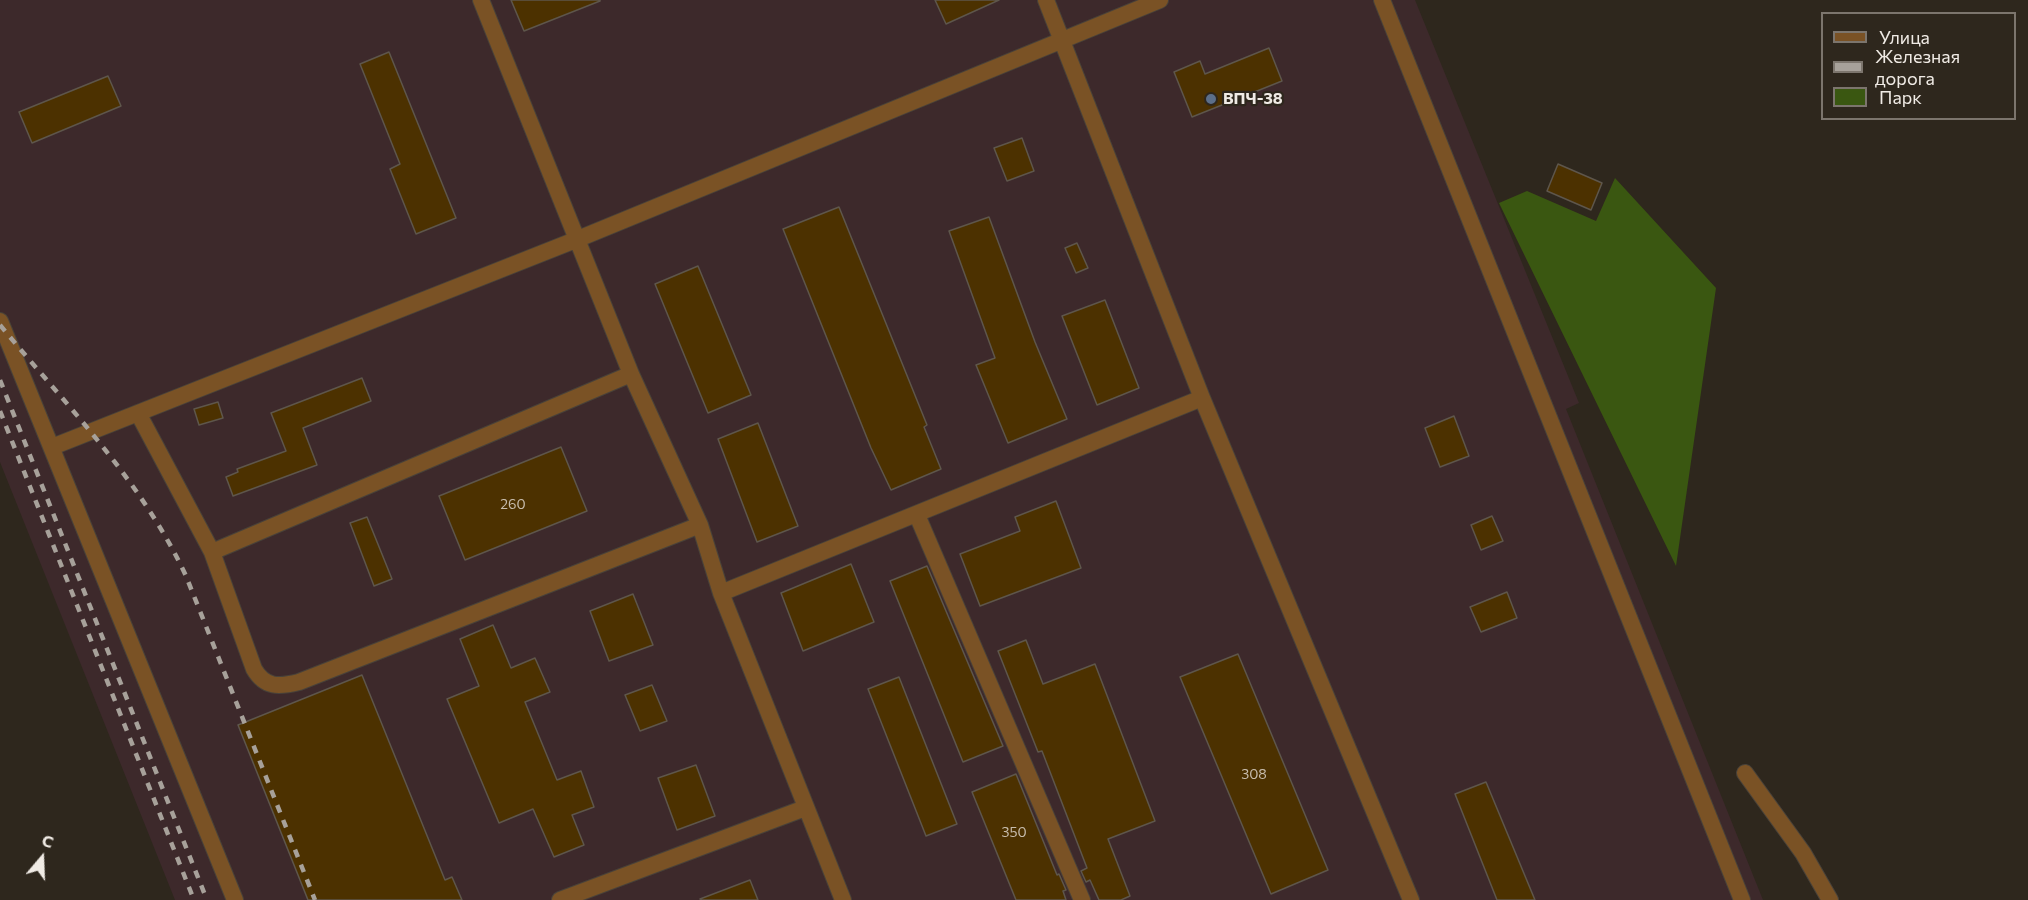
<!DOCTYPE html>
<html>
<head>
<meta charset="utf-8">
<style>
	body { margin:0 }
	#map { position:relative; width:2028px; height:900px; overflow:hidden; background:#2e271d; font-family:Commissioner,sans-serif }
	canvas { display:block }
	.legend { position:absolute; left:1821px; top:12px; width:195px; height:108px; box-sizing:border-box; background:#2e271d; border:2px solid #7c756d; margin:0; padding:8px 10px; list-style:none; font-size:18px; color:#f0ebe5 }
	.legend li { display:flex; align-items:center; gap:12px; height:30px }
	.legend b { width:30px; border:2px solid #7c756d }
	.north { position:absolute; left:12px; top:828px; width:60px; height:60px; -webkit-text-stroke:4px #2e271d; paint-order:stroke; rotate:19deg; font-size:16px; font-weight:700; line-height:24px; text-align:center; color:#f0ebe5 }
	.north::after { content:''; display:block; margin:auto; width:21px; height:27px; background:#f0ebe5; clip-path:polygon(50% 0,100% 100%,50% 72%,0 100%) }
</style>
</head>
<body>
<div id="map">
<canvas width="2028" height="900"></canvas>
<ul class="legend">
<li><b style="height:8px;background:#7a5225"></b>Улица</li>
<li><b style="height:8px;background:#a7a19a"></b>Железная дорога</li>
<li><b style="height:16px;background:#3a5711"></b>Парк</li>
</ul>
<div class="north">С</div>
</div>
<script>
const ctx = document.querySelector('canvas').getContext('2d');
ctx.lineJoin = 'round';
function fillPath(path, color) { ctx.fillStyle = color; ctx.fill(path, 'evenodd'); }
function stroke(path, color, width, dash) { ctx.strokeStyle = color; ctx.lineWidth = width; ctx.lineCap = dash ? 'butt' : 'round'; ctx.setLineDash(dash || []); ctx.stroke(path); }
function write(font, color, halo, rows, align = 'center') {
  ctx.font = font + ' Commissioner,sans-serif'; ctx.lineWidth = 4.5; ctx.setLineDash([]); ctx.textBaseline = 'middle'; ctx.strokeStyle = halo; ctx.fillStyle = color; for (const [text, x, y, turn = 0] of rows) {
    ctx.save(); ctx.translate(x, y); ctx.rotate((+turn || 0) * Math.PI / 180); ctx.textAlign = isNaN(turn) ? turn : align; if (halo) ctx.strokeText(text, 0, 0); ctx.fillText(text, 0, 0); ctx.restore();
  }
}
const industrial = new Path2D(`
	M0,0H1415L1579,403L1566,409L1763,900H175L0,462Z`);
const green = new Path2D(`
	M1615,178L1716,288L1676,566L1499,203L1527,191L1596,221Z`);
const building = new Path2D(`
	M511,0H600V1L524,31Z
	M935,0H999L946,24Z
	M1269,48L1282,81L1192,117L1174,72L1200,61L1205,74Z
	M389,52L456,218L416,234L390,169L400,164L360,64Z
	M108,76L121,106L32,143L19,112Z
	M1022,138L1034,171L1007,181L994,148Z
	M1558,164L1602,183L1591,210L1547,191Z
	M839,207L927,425L924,427L941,469L891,490L871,448L783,229Z
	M989,217L1035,342L1067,419L1008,443L976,365L995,358L949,231Z
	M1077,243L1088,268L1076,273L1065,248Z
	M698,266L751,395L708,413L655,284Z
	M1105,300L1139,388L1097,405L1062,316Z
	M362,378L371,401L303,428L317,465L233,496L226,477L238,472L237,469L286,451L271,413Z
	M218,402L223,418L199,425L194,409Z
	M1454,416L1469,456L1440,467L1425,428Z
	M758,423L798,526L757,542L718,439Z
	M561,447L587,511L465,560L439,496Z
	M1056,501L1081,568L980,606L960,554L1020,531L1015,517Z
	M1492,516L1503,541L1481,550L1471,525Z
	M367,517L392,579L374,586L350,523Z
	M851,564L874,622L803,651L781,593Z
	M927,566L1003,746L963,762L890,581Z
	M1507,592L1517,618L1481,632L1470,607Z
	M633,594L653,645L609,661L590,611Z
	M493,625L511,668L535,658L550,692L525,702L557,780L581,771L594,807L572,815L584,845L554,857L533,809L499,823L447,699L479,686L460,639Z
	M1026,640L1043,684L1095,664L1155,821L1108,839L1130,896L1121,900H1099L1090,880L1086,882L1081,871L1087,868L1042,751L1038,752L998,651Z
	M1238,654L1328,870L1271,894L1180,677Z
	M362,675L445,880L452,877L462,900H308L238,725Z
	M899,677L957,824L926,836L868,689Z
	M652,685L667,721L640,731L625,695Z
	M696,765L715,816L677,830L658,778Z
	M1016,774L1057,875L1059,874L1066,890L1063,891L1066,900H1016L972,792Z
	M1486,782L1535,900H1497L1455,794Z
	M750,880L758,900H701L700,899Z`);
const minor = new Path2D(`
	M481,0L631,374L700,525L721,593L843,900
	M1046,0L1202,398L1411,900
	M1382,0L1742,900
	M0,321L235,900
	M138,413L212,552L254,669C265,688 279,687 299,682L700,525
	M52,447L578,239L1160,0
	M917,515L1082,900
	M212,552L631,374
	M721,593L1202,398
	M1745,773L1803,853L1830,900
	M560,900L805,808`);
const rail = new Path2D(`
	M0,325C66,405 142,481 186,576L315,900
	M0,380L207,900
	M0,411L194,900`);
const markers = [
	[1211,99,6,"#5c6f8a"]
];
const numberNames = [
	["260",513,504],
	["308",1254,774],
	["350",1014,832]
];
const poiNames = [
	["ВПЧ-38",1223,99]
];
fillPath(industrial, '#3d292b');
fillPath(green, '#3a5711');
fillPath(building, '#4c3100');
stroke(building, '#5e564b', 1.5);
stroke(minor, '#494239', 18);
stroke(minor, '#7a5225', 16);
stroke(rail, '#a7a19a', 4.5, [8, 8]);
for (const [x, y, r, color] of markers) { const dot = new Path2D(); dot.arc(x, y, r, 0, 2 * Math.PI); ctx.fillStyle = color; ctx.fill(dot); stroke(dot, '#2e271d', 2); }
write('14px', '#c7bcac', null, numberNames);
write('bold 16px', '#f0ebe5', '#2e271d', poiNames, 'left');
</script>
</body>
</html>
